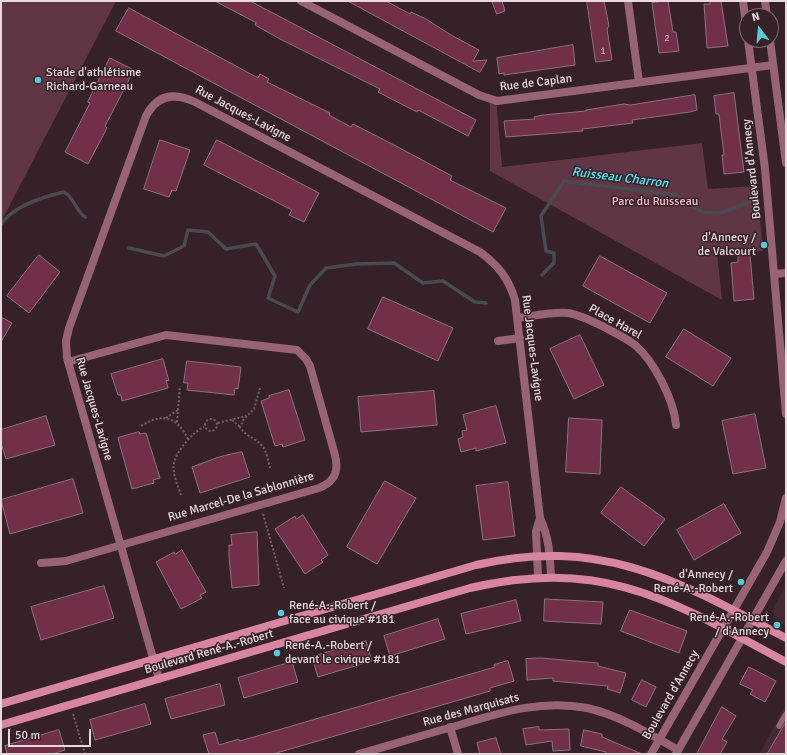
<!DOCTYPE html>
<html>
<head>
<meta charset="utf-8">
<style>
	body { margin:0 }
	#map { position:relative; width:787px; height:755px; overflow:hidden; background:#352127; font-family:Signika,sans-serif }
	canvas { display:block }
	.frame { position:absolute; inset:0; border:2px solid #e7d9dd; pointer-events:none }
	.north { position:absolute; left:739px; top:8px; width:40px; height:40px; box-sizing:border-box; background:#352127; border:1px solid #7c6b70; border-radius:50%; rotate:344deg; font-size:11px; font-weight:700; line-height:16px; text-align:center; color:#e7d9dd }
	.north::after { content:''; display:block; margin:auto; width:14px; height:18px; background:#52cbd9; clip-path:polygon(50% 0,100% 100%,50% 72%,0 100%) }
	.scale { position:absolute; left:8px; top:729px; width:83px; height:18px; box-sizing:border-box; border:2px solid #e7d9dd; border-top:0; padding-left:5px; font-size:12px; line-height:14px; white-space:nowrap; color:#e7d9dd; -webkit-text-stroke:3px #352127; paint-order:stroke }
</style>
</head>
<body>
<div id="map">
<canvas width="787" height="755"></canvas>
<div class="frame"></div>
<div class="north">N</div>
<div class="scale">50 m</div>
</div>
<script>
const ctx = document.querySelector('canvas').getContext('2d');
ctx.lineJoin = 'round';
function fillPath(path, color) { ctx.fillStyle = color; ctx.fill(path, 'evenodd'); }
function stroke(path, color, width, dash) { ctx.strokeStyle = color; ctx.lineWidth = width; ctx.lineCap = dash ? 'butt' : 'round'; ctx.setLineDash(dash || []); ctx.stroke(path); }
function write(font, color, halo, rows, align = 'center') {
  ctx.font = font + ' Signika,sans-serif'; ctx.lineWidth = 3; ctx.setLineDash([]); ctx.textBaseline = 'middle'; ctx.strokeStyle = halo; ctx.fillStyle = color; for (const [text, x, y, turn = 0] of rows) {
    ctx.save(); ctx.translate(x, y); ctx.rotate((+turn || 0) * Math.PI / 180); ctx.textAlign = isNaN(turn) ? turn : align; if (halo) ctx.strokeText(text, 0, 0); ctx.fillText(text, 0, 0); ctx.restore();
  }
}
const built = new Path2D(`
	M786,585V626L775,620L773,608Z
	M786,705V754H759Z`);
const green = new Path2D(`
	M1,1H116L1,222Z
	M496,97L502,167L702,143L708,189L757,186L763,251L717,254L722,300L490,171V98Z`);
const stream = new Path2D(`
	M1,224C14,206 42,197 64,192C74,197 76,211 85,217
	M129,248L164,256L184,246L188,230L208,232L226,249L256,244L275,276L268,298L298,312L310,285L326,268L356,264L394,263L423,283L443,281L475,302L486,303
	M542,275L554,263V253L546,251L541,216L564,181L677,195L702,212L721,213L755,200`);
const building = new Path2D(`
	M215,1H250L476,120L468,136L418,110L417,112L378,92L380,89L280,39L255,25L256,23Z
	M348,1H386L410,14L411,12L426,19L451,35L479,50L473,61L487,60L480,72Z
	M492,1H502L505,11L497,14Z
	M587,1H604L609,26L607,29L612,60L596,62Z
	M668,1L673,32H676L679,51L659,53L652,3Z
	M710,1H721L728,46L707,48L704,4H710Z
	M129,8L258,78L260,74L269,79L267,82L330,113L329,115L351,127L353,124L394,145L452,176L450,180L506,208L493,232L116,31Z
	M573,45L575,65L504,75V73L499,74L497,58Z
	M110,58L134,70L105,126L107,128L88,164L65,152L90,103L88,102Z
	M734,93L744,172L724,174L722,155H724L719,114H716L714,96Z
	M695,95L697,110L690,112L632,120L633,123L582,129L583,131L506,137L504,121L535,119L534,117L543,115L586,111V110L624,104L630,105Z
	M160,140L190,150L176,191L172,190L169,197L144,189Z
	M217,140L319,193L304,222L289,215L292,210L204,165Z
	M39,255L60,272L29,313L7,296Z
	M750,255L754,299L734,301L731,263L738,262V256Z
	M600,256L667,293L650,323L583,286Z
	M383,297L453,328L438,361L368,329Z
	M1,317L12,323L1,342Z
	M684,329L731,358L713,386L666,357Z
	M580,335L604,385L574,399L550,349Z
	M163,359L169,381L166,380L168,388L122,401L121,395H118L111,374Z
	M187,361L241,367L238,389L235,388L234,395L187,390L188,383H184Z
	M289,390L305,440L283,447L282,444L275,446L261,401L269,398V396Z
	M434,391L437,425L361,432L358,397Z
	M496,406L506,443L476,451V448L461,452L458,439L463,437L462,431L467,430L463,415Z
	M755,414L766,468L733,474L722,421Z
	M46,416L55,445L6,459L1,443V430Z
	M569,418L602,420L600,474L566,472Z
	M139,432L140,434L146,433L160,478L153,480L154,483L132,489L118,438Z
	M242,452L250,477L200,493L192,467L219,457Z
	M73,479L83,513L10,534L1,500Z
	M385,481L416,498L377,564L347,547Z
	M508,482L515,536L483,540L476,486Z
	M621,487L665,519L644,546L601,513Z
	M724,504L741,533L694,560L677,530Z
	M303,515L328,555L321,560L323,562L305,574L275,529L295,516L296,519Z
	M257,532L259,585L232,588L229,557V545H232L231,535Z
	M182,550L206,592L200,595L202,598L181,609L156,562L174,552L175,554Z
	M104,586L114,618L41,640L31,607Z
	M545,599L603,602L601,624L544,621Z
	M516,600L521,621L466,634L461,614Z
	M630,610L687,631L679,653L621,631Z
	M438,619L445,639L390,656L384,636Z
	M366,641L372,661L318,677L312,657Z
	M541,658L598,663V666L626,673L620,693L607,689L608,686L553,681V678L527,680L526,659Z
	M508,661L514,681L490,688V691L273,754H209L203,735L215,732L219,745L239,739L240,741L495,667L494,665Z
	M292,662L298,682L244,698L238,678Z
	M749,667L776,681L765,702L750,694L753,690L740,684Z
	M642,680L656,687L646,707L632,700Z
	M220,684L225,705L171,719L165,699Z
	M145,704L151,724L95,740L90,720Z
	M722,707L736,716L722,739L727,742L720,754H697Z
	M786,722V754H767L781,730Z
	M539,727V730L569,729L570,750L553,751L552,741L526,745L523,729Z
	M59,730L65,750L52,754H7L5,746Z
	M584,730L602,734V737L642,754H605L606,752L581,746Z
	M496,738L501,754H480L477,743Z`);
const path = new Path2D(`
	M260,388L254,409L244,419L240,427C246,437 256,438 262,446C267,451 268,461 270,468
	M166,418L178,410
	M205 425a6 6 0 1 1 12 0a6 6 0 1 1-12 0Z
	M232,420L240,427
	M177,422L180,386
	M218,423L246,416
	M141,426C163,412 177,417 188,439
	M181,495C178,486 172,473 174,463C177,450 193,432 204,427
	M263,514L284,588
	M73,714L85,754`);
const lane = new Path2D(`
	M779,726L786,714`);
const street = new Path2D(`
	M301,1L479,95L497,101L773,65
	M628,1L639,82
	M743,1L747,32
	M765,1L767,16
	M748,40L765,169L786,414
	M770,40L786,163
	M774,274L786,273
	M518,318C534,316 553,311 569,313C583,316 594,322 606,328C615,333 626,338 635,345C654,361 674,400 676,425
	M498,341L520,338
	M41,563L66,561L319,488C335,482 339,471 335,455L310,366L306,359L297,350L166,335L68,362
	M538,577L536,531L540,518
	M159,679L67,358L66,341L69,328L146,116C157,95 174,92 195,102L480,252C498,265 509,279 515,300L540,518C549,537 550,555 551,577
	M450,727L458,754
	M359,754C391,745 423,735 456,726C499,713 541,699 587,708C619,715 650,734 678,750
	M651,754L767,552L780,522L786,498
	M676,754L786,561`);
const secondary = new Path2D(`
	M1,704L476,565C602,536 679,581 786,638
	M1,725L470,588C605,557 672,601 786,662`);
const markers = [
	[38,80,4,"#52cbd9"],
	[764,245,4,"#52cbd9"],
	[741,582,4,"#52cbd9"],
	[281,613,4,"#52cbd9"],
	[777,625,4,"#52cbd9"],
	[277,653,4,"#52cbd9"]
];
const numberNames = [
	["2",667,38],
	["1",603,51]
];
const poiNames = [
	["Stade d'athlétisme",46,73],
	["Richard-Garneau",46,87],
	["d'Annecy /",756,238,"right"],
	["de Valcourt",756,252,"right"],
	["d'Annecy /",733,575,"right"],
	["René-A.-Robert",733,589,"right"],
	["René-A.-Robert /",289,606],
	["face au civique #181",289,620],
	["René-A.-Robert",769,618,"right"],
	["/ d'Annecy",769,632,"right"],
	["René-A.-Robert /",285,646],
	["devant le civique #181",285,660]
];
const streetNames = [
	["Rue de Caplan",536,83,-7],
	["Rue Jacques-Lavigne",243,114,28],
	["Boulevard d'Annecy",752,169,-96],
	["Place Harel",615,322,29],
	["Rue Jacques-Lavigne",532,348,83],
	["Rue Jacques-Lavigne",94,409,74],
	["Rue Marcel-De la Sablonnière",241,497,-16],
	["Boulevard René-A.-Robert",209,652,-16],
	["Boulevard d'Annecy",671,695,-60],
	["Rue des Marquisats",471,710,-15]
];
const parkNames = [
	["Parc du Ruisseau",655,202]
];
const waterNames = [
	["Ruisseau Charron",620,178,7]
];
fillPath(built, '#442a32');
fillPath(green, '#613644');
stroke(stream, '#484c4f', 3.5);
fillPath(building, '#712f48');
stroke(building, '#8d747b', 1);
stroke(path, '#756369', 2, [2, 2]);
stroke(lane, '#986475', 5.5);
stroke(street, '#986475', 8);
stroke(secondary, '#d885a1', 8);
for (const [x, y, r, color] of markers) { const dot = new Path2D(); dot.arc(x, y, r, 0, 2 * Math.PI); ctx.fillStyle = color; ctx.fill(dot); stroke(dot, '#352127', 1.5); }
write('10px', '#caaeb8', null, numberNames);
write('12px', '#e7d9dd', '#352127', poiNames, 'left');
write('12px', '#e7d9dd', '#352127', streetNames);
write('12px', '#fcbdd1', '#352127', parkNames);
write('italic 13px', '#52ebfc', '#352127', waterNames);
</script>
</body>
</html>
